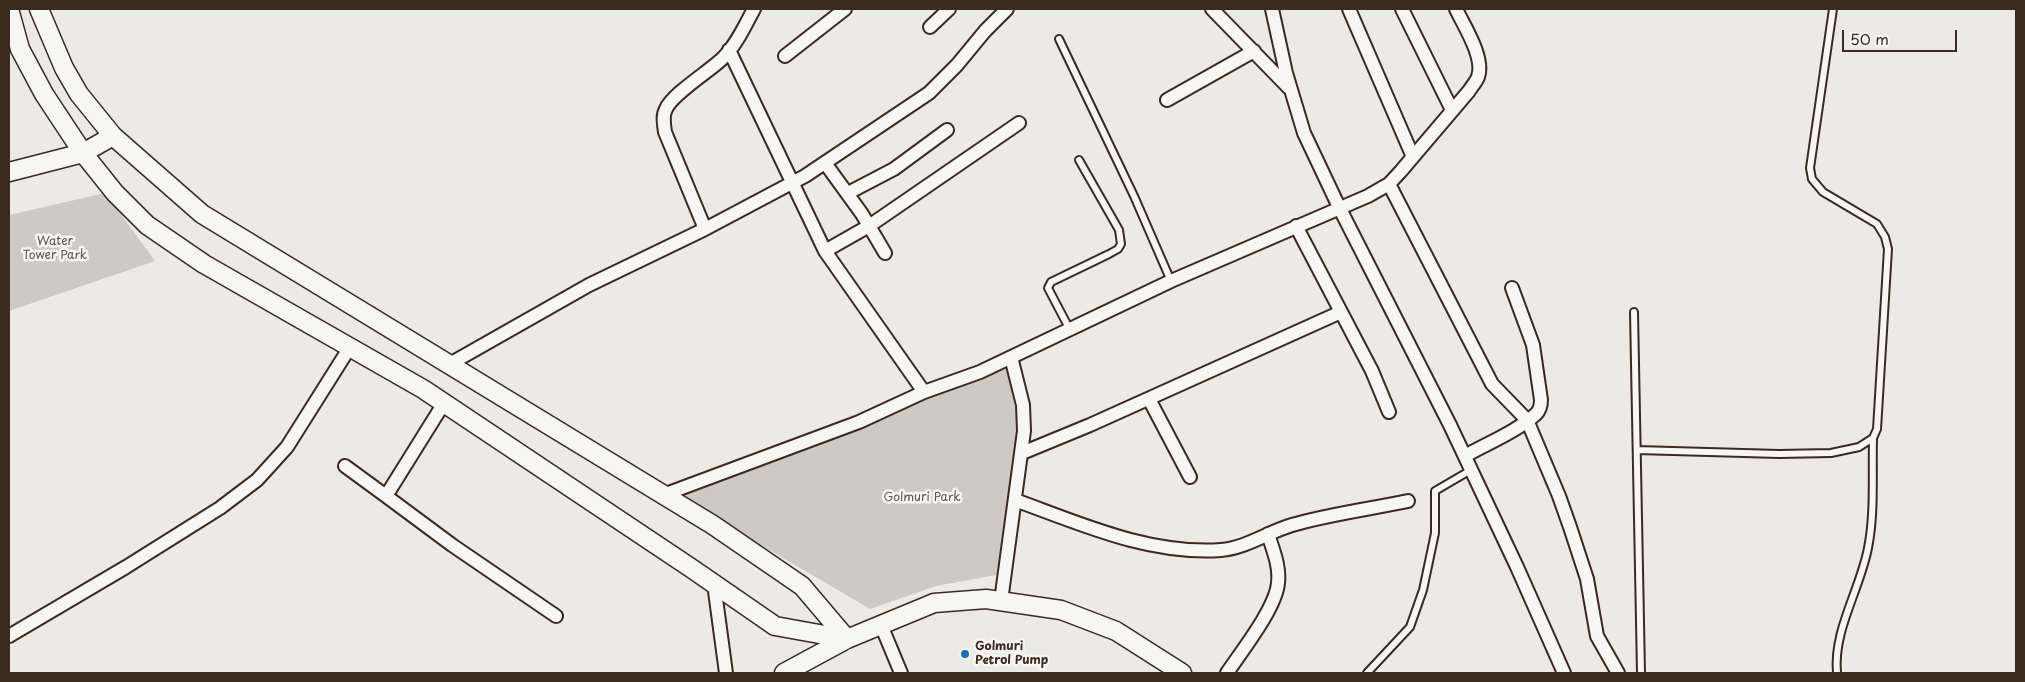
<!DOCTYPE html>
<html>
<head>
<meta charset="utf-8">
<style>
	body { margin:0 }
	#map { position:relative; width:2025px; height:682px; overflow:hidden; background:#ebeae5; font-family:"Playpen Sans",sans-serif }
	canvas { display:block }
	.frame { position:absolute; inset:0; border:10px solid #3b2a1e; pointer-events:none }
	.scale { position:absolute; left:1842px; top:30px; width:115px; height:22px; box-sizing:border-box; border:2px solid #3b2a1e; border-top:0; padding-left:6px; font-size:15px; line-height:18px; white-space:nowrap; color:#3b2a1e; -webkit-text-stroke:4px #f6f6f2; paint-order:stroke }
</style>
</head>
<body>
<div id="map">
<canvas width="2025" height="682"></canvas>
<div class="frame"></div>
<div class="scale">50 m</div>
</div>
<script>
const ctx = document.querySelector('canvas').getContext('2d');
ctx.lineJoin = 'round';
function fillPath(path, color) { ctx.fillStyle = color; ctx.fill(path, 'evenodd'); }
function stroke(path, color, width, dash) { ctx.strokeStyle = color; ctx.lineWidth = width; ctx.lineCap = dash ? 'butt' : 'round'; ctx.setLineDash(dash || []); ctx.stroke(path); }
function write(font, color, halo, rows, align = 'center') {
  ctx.font = font + ' "Playpen Sans",sans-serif'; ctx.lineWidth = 5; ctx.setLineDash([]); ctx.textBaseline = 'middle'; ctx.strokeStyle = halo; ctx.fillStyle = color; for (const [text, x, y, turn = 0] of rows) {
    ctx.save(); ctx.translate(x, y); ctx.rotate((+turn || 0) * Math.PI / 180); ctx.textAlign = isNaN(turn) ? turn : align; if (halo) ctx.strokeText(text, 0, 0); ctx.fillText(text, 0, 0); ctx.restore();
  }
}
const green = new Path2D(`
	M105,193L155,261L9,311V215Z
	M1008,369L1019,432L1001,574L936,586L870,609L676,495L749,471L834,439L988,373Z`);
const lane = new Path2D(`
	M1059,39L1134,196L1171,281
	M1634,312L1641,673
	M1069,328L1048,288L1051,282L1109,254L1118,249L1121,244L1119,230L1079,160
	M1637,450L1779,454L1831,453L1859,447L1873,438L1877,429L1888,249L1885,237L1877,224L1823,192L1812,179L1810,168L1833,9
	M1367,673L1410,627L1423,590L1435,533V491L1471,470
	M1837,673C1833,630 1860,590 1868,548C1875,513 1872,474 1873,438`);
const street = new Path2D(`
	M1212,9L1289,88
	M1272,9L1286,73L1304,133L1339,207L1450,425L1517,567L1564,673
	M1349,9L1413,157
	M1402,9L1452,110
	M930,27L949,9
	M729,50L825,251L924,392
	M785,56L845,9
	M1167,100L1254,51
	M825,163L862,214L885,253
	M1389,184L1492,384L1527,420L1559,496L1570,527L1587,579L1597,636L1618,673
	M848,193L894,169L947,130
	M1296,226L1372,371L1389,412
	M705,229L665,132C664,124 662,116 666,109C672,94 710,71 723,58C737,44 745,25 754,9
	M825,251L869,226L1019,123
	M448,365L589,285L705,229L805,176L929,93L957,65L985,31L1007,9
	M1149,399L1190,477
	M444,403L386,496L452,545L556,616
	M1022,453L1090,425L1341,312
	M1465,456C1488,443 1516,432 1536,414C1540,410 1541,406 1541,400L1533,345L1512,288
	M345,466L386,496
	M663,495L859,422L924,392L980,372L1171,281L1368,196L1389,184L1401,171L1469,91C1472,86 1476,82 1478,77C1485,58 1464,26 1456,9
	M1015,500C1081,524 1149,555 1221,550C1246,548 1268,532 1292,525C1330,514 1370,509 1408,501
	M714,584L726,673
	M1001,601L1024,431L1023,405L1011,357
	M881,625L901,673
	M9,636L126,567L220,508L257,480L287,447L350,347
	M1227,673C1241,652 1276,608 1278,583C1280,566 1273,550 1268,534`);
const secondary = new Path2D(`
	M9,9L20,49L44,94L83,153L115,193L147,225L204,264L423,389L691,568L775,626L847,639
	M39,9L64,68L79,94L113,136L202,214L713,525L802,586L847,639
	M9,172L83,153L113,136
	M784,673L847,639L934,603L986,599L1061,610L1116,631L1182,673`);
const markers = [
	[965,654,5,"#1f6fb2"]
];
const parkNames = [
	["Water",55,242],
	["Tower Park",55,256],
	["Golmuri Park",922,498]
];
const poiNames = [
	["Golmuri",975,647],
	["Petrol Pump",975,661]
];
fillPath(green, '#cdcac4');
stroke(lane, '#3b2a1e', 10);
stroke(street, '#3b2a1e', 16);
stroke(secondary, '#3b2a1e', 21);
stroke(lane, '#f6f6f2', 6);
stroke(street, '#f6f6f2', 12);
stroke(secondary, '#f6f6f2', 18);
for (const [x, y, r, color] of markers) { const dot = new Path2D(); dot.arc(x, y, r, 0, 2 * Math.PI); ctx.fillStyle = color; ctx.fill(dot); stroke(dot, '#f6f6f2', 2); }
write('12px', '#605248', '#f6f6f2', parkNames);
write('bold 12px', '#3b2a1e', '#f6f6f2', poiNames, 'left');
</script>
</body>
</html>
